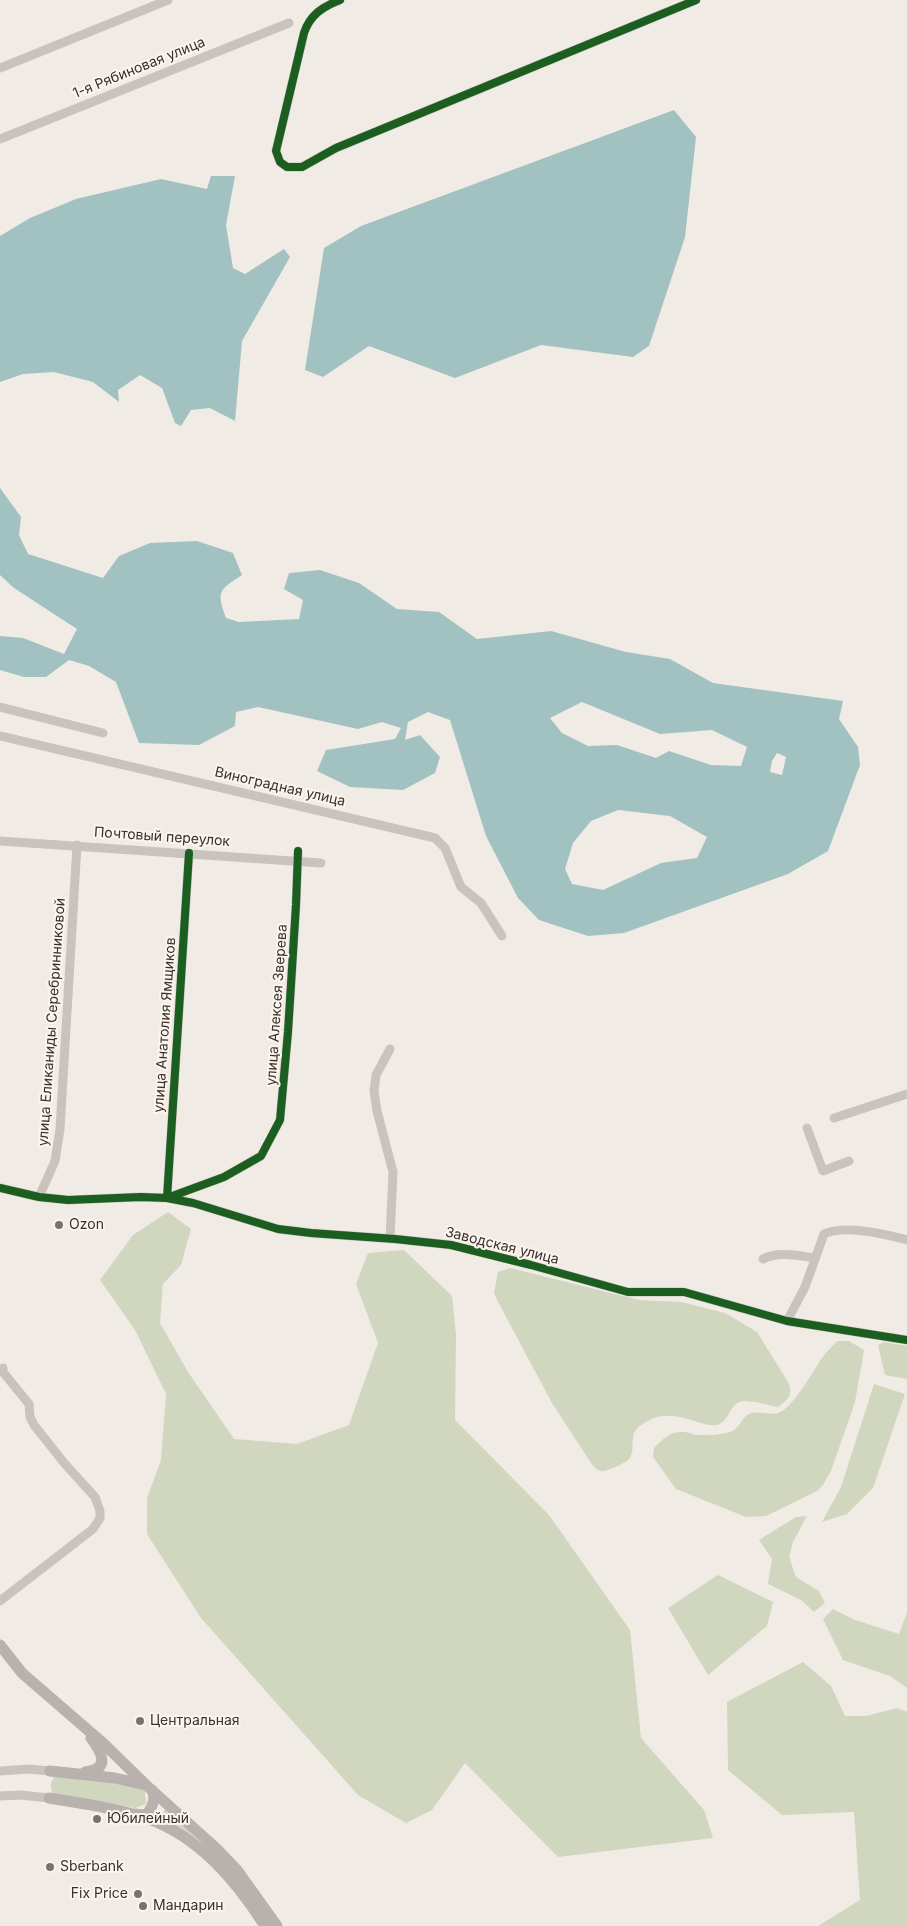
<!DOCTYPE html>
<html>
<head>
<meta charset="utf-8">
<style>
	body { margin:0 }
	canvas { display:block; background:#f0ebe5 }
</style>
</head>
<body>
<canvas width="907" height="1926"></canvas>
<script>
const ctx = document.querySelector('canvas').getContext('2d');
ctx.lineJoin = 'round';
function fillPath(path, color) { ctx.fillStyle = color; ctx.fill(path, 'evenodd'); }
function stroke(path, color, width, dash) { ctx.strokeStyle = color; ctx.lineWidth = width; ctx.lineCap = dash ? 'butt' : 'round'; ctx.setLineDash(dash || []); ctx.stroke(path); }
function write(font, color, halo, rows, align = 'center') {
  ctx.font = font + ' Inter,sans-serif'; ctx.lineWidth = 4; ctx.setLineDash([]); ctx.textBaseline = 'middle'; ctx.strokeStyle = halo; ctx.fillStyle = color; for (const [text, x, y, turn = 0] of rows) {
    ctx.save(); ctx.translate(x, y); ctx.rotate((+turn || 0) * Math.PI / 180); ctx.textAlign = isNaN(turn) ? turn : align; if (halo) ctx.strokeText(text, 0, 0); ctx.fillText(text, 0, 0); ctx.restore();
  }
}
const green = new Path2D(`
	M168,1212L191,1229L181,1265L163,1284L160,1323L188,1372L234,1439L297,1444L349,1425L378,1343L356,1284L368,1253L404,1250L452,1296L456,1335L455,1420L549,1515L630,1630L641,1738L704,1810L713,1838L558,1857L465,1763L432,1810L406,1823L358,1795L201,1618L147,1534V1498L161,1460L166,1394L135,1330L100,1280L133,1235Z
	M510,1268L639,1300L681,1302L725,1313L757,1332L788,1382C793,1395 789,1399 778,1407C768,1405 755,1401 744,1401C729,1402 730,1422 717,1425C710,1426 704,1424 698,1422C675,1415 660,1411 640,1426C628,1434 636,1448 630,1458C628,1462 608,1471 603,1471C597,1471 594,1467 591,1463L552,1403L497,1300L494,1293L498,1272Z
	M837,1341H849L864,1350L855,1402L831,1471L824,1483L819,1490L766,1516L746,1517L676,1489L653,1457L654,1448C661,1441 669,1432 680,1432C686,1431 692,1435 699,1435C708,1435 721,1435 730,1432C741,1429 741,1415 752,1413C763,1411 772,1417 782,1411C796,1403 814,1369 824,1355C828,1350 833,1346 837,1341Z
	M884,1342L907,1346V1379L885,1375L878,1345Z
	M874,1384L905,1394L873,1488L847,1514L822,1522L841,1487Z
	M807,1516L793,1542L789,1557L796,1577L819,1591L825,1603L814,1612L801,1600L768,1584L772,1559L759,1540L796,1517Z
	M718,1575L773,1602L767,1626L708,1675L668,1608Z
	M833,1609L855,1620L899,1634L907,1613V1688L890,1676L843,1660L823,1619Z
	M803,1662L831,1686L845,1716H866L897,1708L907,1712V1926H818L860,1900L854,1812L782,1815L728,1770L727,1702Z
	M56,1775L136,1786L145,1791L146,1804L135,1808L54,1795C49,1786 50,1782 56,1775Z
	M167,1806L224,1862L159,1819Z`);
const water = new Path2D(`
	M674,110L696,137L685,237L649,346L633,357L541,345L455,378L369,346L323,377L305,370L324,248L361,226Z
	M211,176H235L226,225L233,268L245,274L284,249L290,257L242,341L235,421L210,408L191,410L181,426L175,423L162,388L140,375L118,390L119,402L93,382L54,372L23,374L0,382V236L30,218L76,199L161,179L207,189Z
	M0,488L21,517L19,535L28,554L103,578L119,556L150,543L197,541L233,553L242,575C219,590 216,591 226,618L239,622L299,619L303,600L284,589L289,573L320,570L359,583L397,609L439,612L477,639L551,631L626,652L670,659L713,683L843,701L839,719L858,747L860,765L828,851L788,874L624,933L588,936L539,920L518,898L486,836L450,720L428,712L408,722L405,740L420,735L440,757L435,773L403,790L350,787L317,771L326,750L395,739L401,728L382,722L358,729L258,707L236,712L235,726L199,745L139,743L116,682L89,666L69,660L46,677H24L0,670V636L23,638L64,654L77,629L14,588L0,575ZM582,702L660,734L712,730L747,747L741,766L711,765L669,751L656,758L617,745L588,746L562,733L550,718ZM777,753L786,757L782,775L770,772L772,761ZM618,810L670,816L707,837L697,858L661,863L603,890L572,884L565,869L573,843L591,821Z`);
const minor = new Path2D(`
	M340,0C322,7 310,15 304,33L276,151L280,162L287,167H302L336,148L696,0
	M0,68L168,0
	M0,139L289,23
	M0,707L103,733
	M0,736L435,838L445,848L461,887L481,903L502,936
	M0,841L321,863
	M189,853L167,1198L224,1177L261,1156L280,1120L288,1032L296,905L298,851
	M390,1049L376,1075L374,1091L377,1111L393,1172L390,1239
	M834,1118L907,1094
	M807,1128L823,1171L849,1161
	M0,1188L39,1197L68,1200L141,1197L167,1198L193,1203L278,1229L311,1233L395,1239L451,1245L531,1265L628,1292H684L787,1321L907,1340
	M39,1197L55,1161L60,1129L77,845
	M763,1259C778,1251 799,1256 815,1258
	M787,1321L805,1287L824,1234C845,1224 885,1234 907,1240
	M0,1601L93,1529L100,1518V1511L95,1497L65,1464L34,1425L30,1417L29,1404L3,1372V1368
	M0,1771L29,1769L50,1771
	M0,1796L20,1795L49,1798`);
const major = new Path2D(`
	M0,1645L22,1673L104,1744L146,1785L217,1849L237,1870L277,1926
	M50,1771L115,1778L146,1785
	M85,1772C111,1769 102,1753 91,1738
	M49,1798C81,1803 114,1808 146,1818C199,1836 236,1881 265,1926
	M135,1814L143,1815L148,1813C153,1805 156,1798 152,1790`);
const cycleway = new Path2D(`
	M340,0C322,7 310,15 304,33L276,151L280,162L287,167H302L336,148L696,0
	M189,853L167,1198L224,1177L261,1156L280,1120L288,1032L296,905L298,851
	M0,1188L39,1197L68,1200L141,1197L167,1198L193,1203L278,1229L311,1233L395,1239L451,1245L531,1265L628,1292H684L787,1321L907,1340`);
const markers = [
	[59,1225,5,"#7a716c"],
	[140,1721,5,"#7a716c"],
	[97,1819,5,"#7a716c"],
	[50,1867,5,"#7a716c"],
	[138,1894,5,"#7a716c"],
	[143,1906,5,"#7a716c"]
];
const streetNames = [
	["1-я Рябиновая улица",139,68,-22],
	["Виноградная улица",280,787,13],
	["Почтовый переулок",162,837,4],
	["улица Алексея Зверева",277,1005,-86],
	["улица Еликаниды Серебринниковой",52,1022,-86],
	["улица Анатолия Ямщиков",165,1025,-86],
	["Заводская улица",502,1246,14]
];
const poiNames = [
	["Ozon",69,1225],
	["Центральная",150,1721],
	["Юбилейный",107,1819],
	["Sberbank",60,1867],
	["Fix Price",128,1894,"right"],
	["Мандарин",153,1906]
];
fillPath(green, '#d1d6bf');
fillPath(water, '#a1c2c1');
stroke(minor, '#c9c3be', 9);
stroke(major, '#b8b1ad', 11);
stroke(cycleway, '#1b5e20', 8);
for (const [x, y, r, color] of markers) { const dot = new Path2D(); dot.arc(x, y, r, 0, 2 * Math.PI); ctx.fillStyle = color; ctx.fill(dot); stroke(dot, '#fbf5ee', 2); }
write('14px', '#3b302b', '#fbf5ee', streetNames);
write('14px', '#3b302b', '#fbf5ee', poiNames, 'left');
</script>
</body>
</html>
